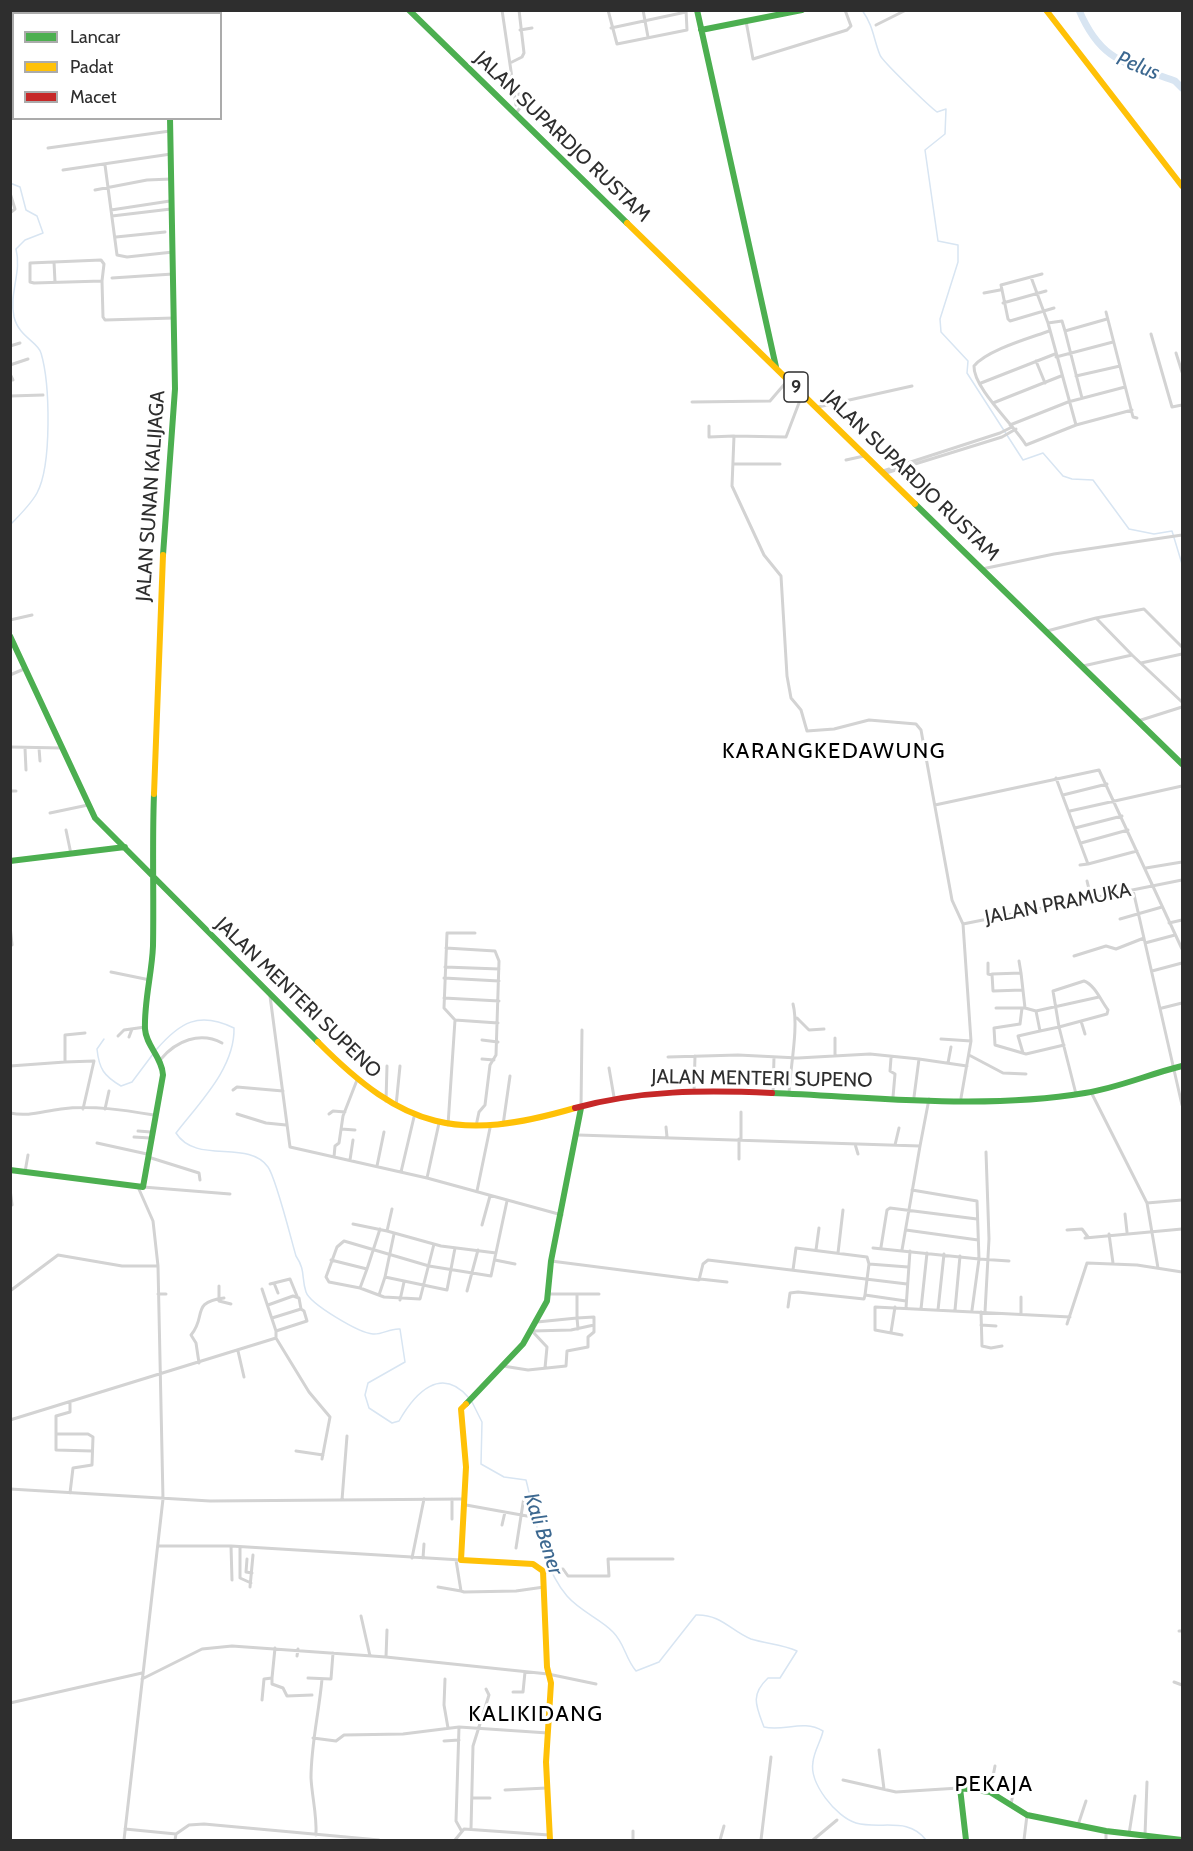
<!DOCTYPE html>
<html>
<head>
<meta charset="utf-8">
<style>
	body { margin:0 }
	#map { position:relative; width:1193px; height:1851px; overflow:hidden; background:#fff; font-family:Cabin,sans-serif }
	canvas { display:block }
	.frame { position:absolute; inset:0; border:12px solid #2e2e2e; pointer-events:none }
	.legend { position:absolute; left:12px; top:12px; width:210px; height:108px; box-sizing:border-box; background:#fff; border:2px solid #ababab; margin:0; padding:8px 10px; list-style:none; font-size:18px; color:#2e2e2e }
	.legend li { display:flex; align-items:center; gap:12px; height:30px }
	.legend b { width:30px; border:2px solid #ababab }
</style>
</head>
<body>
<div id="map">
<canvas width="1193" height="1851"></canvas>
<div class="frame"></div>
<ul class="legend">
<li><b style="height:8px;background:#4caf50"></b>Lancar</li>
<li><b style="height:8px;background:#ffc107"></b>Padat</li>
<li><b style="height:8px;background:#c62828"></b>Macet</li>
</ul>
</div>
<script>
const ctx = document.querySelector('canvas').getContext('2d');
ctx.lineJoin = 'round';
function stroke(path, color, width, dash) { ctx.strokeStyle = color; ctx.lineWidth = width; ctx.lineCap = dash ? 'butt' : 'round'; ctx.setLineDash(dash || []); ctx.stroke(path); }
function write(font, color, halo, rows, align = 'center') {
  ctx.font = font + ' Cabin,sans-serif'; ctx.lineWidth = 6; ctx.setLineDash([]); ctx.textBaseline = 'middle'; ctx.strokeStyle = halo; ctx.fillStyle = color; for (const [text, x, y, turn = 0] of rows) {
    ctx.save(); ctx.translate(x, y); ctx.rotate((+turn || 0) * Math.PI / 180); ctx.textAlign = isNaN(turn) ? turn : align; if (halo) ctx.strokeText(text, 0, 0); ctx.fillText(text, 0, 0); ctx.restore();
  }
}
const stream = new Path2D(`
	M862,10C874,27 873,38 880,55C882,61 929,106 937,112L946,109L945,134L925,150L938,241L958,245V262L940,319L941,332L968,361L967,373L1023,460L1043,453L1063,476L1072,479L1093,480L1129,529L1154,534L1172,531L1182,564
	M10,183L20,187L26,210L37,216L43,233L25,240L16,249C22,272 9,292 14,317C19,337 38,342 41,353C50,383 52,465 37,493C31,504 19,516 10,525
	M104,1039L97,1049C99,1069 104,1076 121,1086L132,1082L153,1054
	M156,1050C180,1022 199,1011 234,1028C235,1068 199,1103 176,1133C196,1165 248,1139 268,1167C276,1178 291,1239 296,1256C306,1271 301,1277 306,1292C310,1304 359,1333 373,1334C382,1335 390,1328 400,1329L405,1362L368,1383L365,1395L369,1408L392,1423L399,1421C415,1393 441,1365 469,1398
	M472,1402L482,1422L481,1464L504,1477L526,1480C536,1518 541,1566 567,1596C581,1612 601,1619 613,1632C625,1644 625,1658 636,1671L659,1662L696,1615C721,1614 731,1631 751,1639C767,1644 782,1644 797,1651L780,1678H768C750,1695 756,1706 764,1727C784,1732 803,1719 823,1731C821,1741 814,1751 813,1762C809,1783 836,1817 856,1823C881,1830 908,1816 926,1840`);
const river = new Path2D(`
	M1079,10C1101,62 1126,63 1175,81L1182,88`);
const street = new Path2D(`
	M502,10L516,105
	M608,10L617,44L687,30L686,10
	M643,10L648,37
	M34,13L42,10
	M746,21L753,59L847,30L851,26L845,10
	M876,25L906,10
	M611,28L686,12
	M520,30L532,28
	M512,62L522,57L524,53L519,10
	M519,94L520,102L544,122
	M516,113L526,100L519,103
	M48,148L170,131
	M105,165L117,255L127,257L173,252
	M63,170L171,154
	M95,190L147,180L171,179
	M10,193L15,209L10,213
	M111,210L170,201
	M112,216L171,209
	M116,237L165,232
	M54,262L55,282
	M1042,274L1001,285L1008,319L1010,321L1054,308
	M1031,277L1048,323
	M112,278L173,274
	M102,281L104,264L101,260L30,263V282L34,283L102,281L103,317L105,320L174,318
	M984,293L1000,290
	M1003,303L1046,291
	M1106,312L1133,417L1137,418
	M1049,331C1030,338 987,350 974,366C973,388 1015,426 1026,445L1076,425L1132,410
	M1065,331L1082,398
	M1151,334L1172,407L1182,405
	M10,346L20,343
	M1176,353L1182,372
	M1056,357L1113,342
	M1036,361L1045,383
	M10,365L28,359
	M10,374L13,380
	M1076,376L1120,366
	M981,383L1055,354
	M802,395L786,437L734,436L732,486L764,555L781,576L787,676L791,698L801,710L807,731L834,729L869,720L916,724L921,730L952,900L963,924L971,1041L961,1098
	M10,396L43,395
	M692,402L770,401L788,380
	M993,403L1061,376
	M818,407L912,386
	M1010,425L1068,402L1125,387
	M1076,425L1048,323L1062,321L1065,331L1107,319
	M709,426V437L734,436
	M846,460L864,456
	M735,464H780
	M883,471L1000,433L1012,427
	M886,473L1002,437L1016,429
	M982,569L1054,554L1182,535
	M1096,618L1144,609L1182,647
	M10,620L32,615
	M1047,631L1096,618L1132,655
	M1141,663L1182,654
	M1083,666L1132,655L1182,702
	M10,675L24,669
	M1138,721L1182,707
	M10,747L63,748
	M25,748L26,770
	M39,748L40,761
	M1056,778L1088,864L1137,851
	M10,791H16
	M1063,795L1107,784
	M935,805L1099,770L1182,949
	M1070,811L1182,786
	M50,813L88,805
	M1075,828L1122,816
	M66,830L71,854
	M1081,843L1128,830
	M1080,865L1088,864
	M1146,868L1182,862
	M1087,881L1091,897
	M1133,890L1182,1105
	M1120,919L1162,907
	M1169,923L1182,920
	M963,924L1182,880
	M10,926L12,945
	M1145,943L1175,935
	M446,948L495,951L499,961L496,1055L490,1065L485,1105L479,1112L476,1126
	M1074,956L1106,946L1116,949L1144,938
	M1019,961L1021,973
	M988,963V974L992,975
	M445,967L499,969
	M1152,971L1182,963
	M111,972L150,980
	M444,978L499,981
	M1022,990L993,991L992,974L1021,973L1025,1008
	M270,996L290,1147L427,1178L562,1215
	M444,998L499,1001
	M996,1008H1025L1036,1011
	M1022,1008L1020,1024L994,1028L995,1045L1026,1054L1064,1045
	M1162,1008L1182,1003
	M797,1018L809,1030L824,1029
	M455,1020L498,1023
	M1081,1021L1085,1034
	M118,1036L124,1030L145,1027
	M129,1037L132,1029
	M941,1039L971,1041
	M482,1040L498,1042
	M1023,1053L1018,1036L1040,1031
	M835,1055V1038
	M969,1055L1003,1073L1026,1074
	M668,1057L738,1055L798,1058L870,1054L919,1059
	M891,1058L890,1071L895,1074L893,1097
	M161,1059C176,1041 200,1031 222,1043
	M482,1059L494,1060
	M65,1062L94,1061L83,1109
	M948,1063L951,1047
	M10,1066L65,1062V1035L85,1033
	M609,1068L614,1097
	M233,1090L237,1087L283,1091
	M694,1092L695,1056
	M1091,1092L1147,1203L1158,1268
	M773,1093L774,1057
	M789,1094C790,1068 799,1027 793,1004
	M1076,1094L1059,1027L1107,1014L1108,1010C1101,1001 1095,985 1084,981L1053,991L1059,1027L1040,1031L1036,1011L1099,997
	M914,1097L919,1059L967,1066
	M386,1101L387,1066
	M396,1106L400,1066
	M581,1107L582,1030
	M105,1109L109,1091
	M10,1113C29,1117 43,1111 61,1109C92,1105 124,1110 154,1115
	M237,1114L266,1123L286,1125
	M329,1114L333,1111L345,1112
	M448,1125L455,1020L444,1008L447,933H475
	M503,1125L510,1076
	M666,1127L667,1137
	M341,1129L355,1130
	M138,1131L151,1132
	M578,1135L920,1146L902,1250
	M134,1137L150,1138
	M739,1139V1159
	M741,1139V1112
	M97,1143L147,1154
	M855,1144L858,1154
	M895,1145L899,1128
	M920,1146L929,1099
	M148,1157L199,1173L200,1180
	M334,1157L335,1146L339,1143L343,1116L357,1080
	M350,1160L353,1140
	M377,1166L384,1132
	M25,1172L28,1155
	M401,1172L414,1117
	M427,1178L439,1123
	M143,1187L230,1194
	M10,1189L12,1205
	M477,1191L490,1128
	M1147,1203L1182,1200
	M392,1209L387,1231L441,1246L496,1253
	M1125,1214L1127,1232
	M353,1224L387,1231
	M482,1225L490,1196
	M906,1230L978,1240
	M1067,1230L1082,1229L1088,1237
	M394,1234L385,1277L447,1290L455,1248
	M1109,1234L1113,1263
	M1085,1238L1182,1229
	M881,1247L887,1210L890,1208L977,1219
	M873,1248L979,1259L977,1201L912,1190
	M816,1250L819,1228
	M838,1253L843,1210
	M331,1260L367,1269L380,1229
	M495,1260L515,1264
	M551,1261L699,1280L703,1264L708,1260L907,1284
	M869,1264L908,1267
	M367,1269L360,1288L329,1282L326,1277L337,1247L344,1241L429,1266L491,1276L507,1201
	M793,1270L796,1248L867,1257L869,1264L865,1295
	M700,1279L727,1282
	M274,1283L278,1293
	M270,1284L290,1279L297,1296
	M219,1286V1301L231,1304
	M360,1288L384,1297L420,1299L434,1244
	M262,1289L276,1331V1338L309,1392L330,1417L322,1459
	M10,1291L58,1255L122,1266H157
	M467,1291L478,1250
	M158,1294H166
	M548,1294H599
	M379,1295L385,1277
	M1021,1297V1314
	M400,1300L404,1282
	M268,1305L293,1296L299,1298L301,1309L272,1318
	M788,1307L790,1293L798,1292L864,1299L865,1295L906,1301
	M906,1308L910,1251
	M921,1309L927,1253
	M938,1310L944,1254
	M955,1310L960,1256
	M972,1310L979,1259L1009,1261
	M981,1312L982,1346L991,1348L1002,1346
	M985,1312L989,1239L986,1152
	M537,1322L577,1318L578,1329
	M1067,1324L1087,1263L1137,1265L1182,1272
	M981,1325L996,1326
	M276,1331L307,1321L304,1311L301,1309
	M532,1331L571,1330L594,1325
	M532,1331L547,1347L545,1368
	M891,1332L895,1307
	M902,1335L875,1330V1307L1070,1317
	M238,1351L244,1377
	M199,1363L196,1343L191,1335C207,1317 190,1302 224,1298
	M503,1366L528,1370L566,1366L567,1351L588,1347V1337L594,1332V1317L577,1318V1294
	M70,1403V1412L56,1416V1450L92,1451
	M10,1420L276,1338
	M56,1434H88L93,1437L92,1465L73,1468L70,1493
	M296,1451L323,1455
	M10,1489L210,1501L464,1499
	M342,1500L347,1436
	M466,1505L527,1516
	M452,1519V1499
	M502,1525L505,1512
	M158,1546H231L461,1560
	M231,1546L232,1580
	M240,1547V1578L251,1583
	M516,1548L524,1497
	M412,1558L424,1499
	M423,1558L424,1544
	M247,1559L246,1572L252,1573
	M456,1560L461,1591L464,1592L516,1591L544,1587
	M544,1573L563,1569L568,1576H609L608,1559H673
	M250,1587L253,1555
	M438,1587L461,1591
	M361,1616L370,1656
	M1179,1631H1182
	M297,1656L298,1649
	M386,1657L387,1630
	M272,1678V1684L283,1688L287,1696L312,1695
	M308,1678L331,1679L333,1653
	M142,1679L202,1649L232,1646L386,1657L548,1674L596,1684
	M445,1679L444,1705L448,1728
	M1174,1682L1182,1685
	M513,1692H523L525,1672
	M262,1700L264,1679L272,1678L275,1648
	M10,1703L142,1673
	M459,1727L456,1821L461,1830
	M313,1738L336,1741L344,1735L403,1734L459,1727L548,1733
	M444,1741L459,1740
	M879,1750L884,1789
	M843,1780L896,1792L959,1788
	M505,1790L547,1788
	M990,1792L995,1766
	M472,1798H490
	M1011,1805L1014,1787
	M1078,1825L1086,1801
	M125,1829L176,1834L189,1825L204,1824L379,1840
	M471,1829L473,1746L489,1695L486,1689
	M1129,1834L1135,1796
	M316,1835C317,1815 312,1797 311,1778C311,1744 319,1713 322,1679
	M1145,1835L1147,1782
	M124,1840L163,1499L158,1266L153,1221L138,1187
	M175,1840L176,1834
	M455,1840L464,1829L549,1835
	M633,1840V1831
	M720,1840L724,1826
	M761,1840L771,1757
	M813,1840L837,1820
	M1024,1840L1027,1815
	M1106,1840V1831`);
const fast = new Path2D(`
	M160,10L161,14
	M409,10L627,223
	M697,10L776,367
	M701,30L802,10
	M915,504L1182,764
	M163,555L175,389L170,118
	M10,636L95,818L318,1042
	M10,861L125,847
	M772,1093C875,1097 983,1110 1085,1093C1118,1088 1149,1074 1182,1066
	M10,1170L143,1187L163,1075C162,1057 146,1046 145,1029C144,1001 152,973 153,946C154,895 152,845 154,794
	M466,1404L523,1344L547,1301L551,1261L581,1108
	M966,1840L960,1788L990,1792L1027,1815L1106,1831L1182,1840`);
const slow = new Path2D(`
	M1046,10L1182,186
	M627,223L915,504
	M154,794L163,555
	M318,1042C405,1130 458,1142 575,1108
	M466,1404L461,1409L466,1467L461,1560L533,1564L543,1571L547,1667L551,1683L546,1762L550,1840`);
const jam = new Path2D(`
	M575,1108C640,1090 705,1090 772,1093`);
const shields = [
	[796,387,24]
];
const shieldNames = [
	["9",796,387]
];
const streetNames = [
	["JALAN SUPARDJO RUSTAM",562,137,44],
	["JALAN SUPARDJO RUSTAM",911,476,44],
	["JALAN SUNAN KALIJAGA",151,496,-86],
	["JALAN PRAMUKA",1058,904,-11],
	["JALAN MENTERI SUPENO",298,998,44],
	["JALAN MENTERI SUPENO",762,1079,1]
];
const waterNames = [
	["Pelus",1138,66,22],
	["Kali Bener",543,1534,72]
];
const quarterNames = [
	["KARANGKEDAWUNG",834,752],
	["KALIKIDANG",536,1715],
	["PEKAJA",994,1785]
];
stroke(stream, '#d8e5f2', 1.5);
stroke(river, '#d8e5f2', 7);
stroke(street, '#d3d3d3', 3);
stroke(fast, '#4caf50', 6);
stroke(slow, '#ffc107', 6);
stroke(jam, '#c62828', 6);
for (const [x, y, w] of shields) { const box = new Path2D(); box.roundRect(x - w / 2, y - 15, w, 30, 4.5); ctx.fillStyle = '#fff'; ctx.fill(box); stroke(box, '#2e2e2e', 1.5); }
write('bold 18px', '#2e2e2e', null, shieldNames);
write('20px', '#2e2e2e', '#fff', streetNames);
write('italic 21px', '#3c6890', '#fff', waterNames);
ctx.letterSpacing = '1.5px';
write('22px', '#000', '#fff', quarterNames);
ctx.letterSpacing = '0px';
</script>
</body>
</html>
